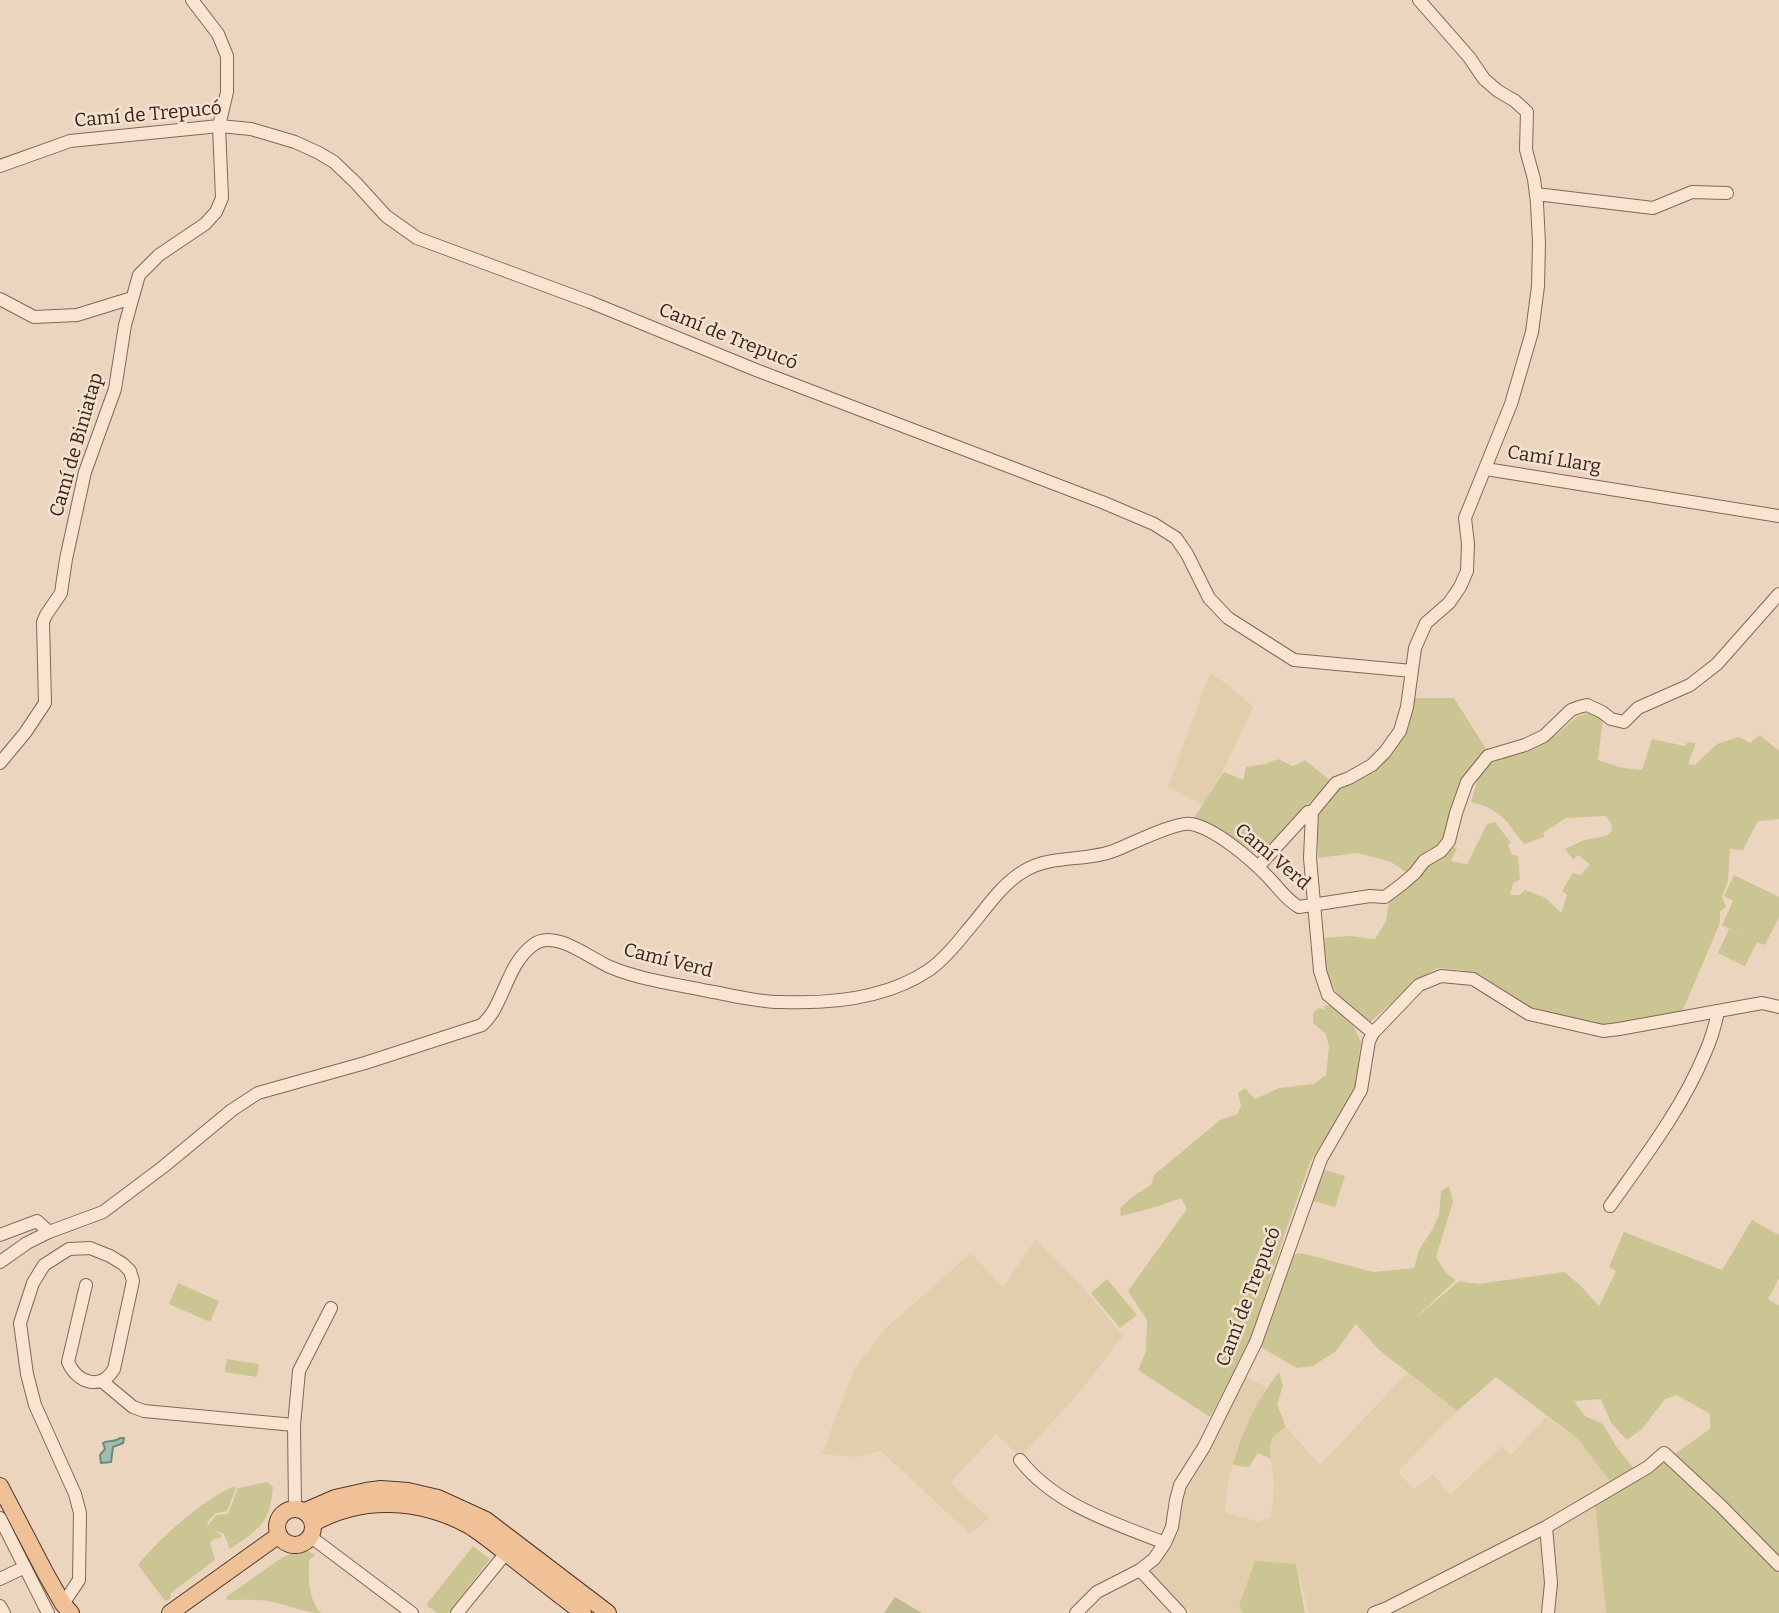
<!DOCTYPE html>
<html>
<head>
<meta charset="utf-8">
<style>
	body { margin:0 }
	canvas { display:block; background:#ecd5be }
</style>
</head>
<body>
<canvas width="1779" height="1613"></canvas>
<script>
const ctx = document.querySelector('canvas').getContext('2d');
ctx.lineJoin = 'round';
function fillPath(path, color) { ctx.fillStyle = color; ctx.fill(path, 'evenodd'); }
function stroke(path, color, width, dash) { ctx.strokeStyle = color; ctx.lineWidth = width; ctx.lineCap = dash ? 'butt' : 'round'; ctx.setLineDash(dash || []); ctx.stroke(path); }
function write(font, color, halo, rows, align = 'center') {
  ctx.font = font + ' Bitter,serif'; ctx.lineWidth = 5; ctx.setLineDash([]); ctx.textBaseline = 'middle'; ctx.strokeStyle = halo; ctx.fillStyle = color; for (const [text, x, y, turn = 0] of rows) {
    ctx.save(); ctx.translate(x, y); ctx.rotate((+turn || 0) * Math.PI / 180); ctx.textAlign = isNaN(turn) ? turn : align; if (halo) ctx.strokeText(text, 0, 0); ctx.fillText(text, 0, 0); ctx.restore();
  }
}
const farmland = new Path2D(`
	M1210,673L1227,684L1253,707L1217,784L1202,805L1168,787Z
	M1036,1239L1086,1291L1123,1336L1079,1393L1020,1457L996,1434L950,1483L989,1518L970,1534L881,1451L856,1457L822,1454L854,1369L886,1328L971,1253L1003,1287Z
	M1407,1373L1457,1411L1398,1472L1414,1489L1433,1474L1450,1495L1502,1446L1511,1455L1546,1417L1578,1439L1611,1483L1595,1504L1606,1613H1309L1296,1565L1239,1605L1243,1613H1192L1176,1601L1148,1571L1182,1496L1207,1456L1218,1426L1245,1376L1266,1387L1239,1442L1227,1488L1225,1512L1258,1522L1271,1517L1274,1486L1269,1446L1273,1435L1286,1427L1320,1465Z`);
const green = new Path2D(`
	M1414,698H1454L1488,752L1443,843L1432,853L1406,872L1391,862L1358,853L1318,858L1317,813L1340,786L1385,759L1408,728Z
	M1589,713L1603,719L1598,760L1623,768L1642,770L1652,739L1685,746L1688,742L1696,743L1688,764L1695,765L1717,744L1739,737L1750,743L1760,735L1779,751V819L1758,821L1743,850L1730,849L1728,881L1722,897L1726,907L1720,912V923L1682,1012L1607,1027L1531,1008L1481,975L1461,970L1438,968L1425,975L1370,1022L1340,999L1327,976L1322,938L1349,936L1375,939L1386,921L1389,901L1449,845L1457,848L1451,861L1467,864L1487,824L1495,822L1511,843L1508,844L1512,855L1518,856L1520,880L1513,883L1510,895H1520L1525,890L1546,898L1561,913L1567,895L1562,891L1573,873L1580,875L1590,865L1579,855L1573,859L1565,849L1584,840L1606,836L1612,831L1611,823L1605,816L1566,818L1544,832V837L1524,844C1505,820 1502,810 1471,802L1478,778L1491,763L1537,746L1556,735L1578,716Z
	M1278,759L1293,766L1305,760L1331,781L1309,803L1262,857L1194,818L1224,772L1243,780L1246,767L1266,764Z
	M1734,875L1779,897V917L1765,945L1757,942L1745,966L1718,953L1729,929L1743,935L1722,925L1733,901L1724,896Z
	M1333,1005L1354,1027L1361,1042L1355,1087L1333,1127L1311,1160L1285,1233L1249,1346L1210,1417L1138,1370L1146,1351L1147,1320L1128,1291L1187,1209L1181,1198L1156,1207L1121,1216L1120,1208L1132,1197L1151,1185L1154,1175L1220,1120L1238,1114L1241,1105L1238,1093L1245,1088L1255,1099L1279,1088L1314,1084L1326,1075L1329,1046L1326,1034L1313,1023V1013L1319,1008L1326,1010L1323,1006Z
	M1319,1168L1345,1176L1335,1207L1310,1200Z
	M1449,1186L1453,1202L1436,1257L1446,1273L1456,1280L1411,1322L1459,1281L1478,1284L1564,1272L1579,1284L1599,1306L1616,1271L1609,1267L1624,1232L1722,1270L1752,1220L1779,1235V1278L1768,1299L1779,1306V1557L1672,1456L1710,1429V1414L1677,1395L1665,1399L1642,1429L1627,1440L1611,1423L1601,1399L1574,1401L1585,1416L1603,1424L1616,1446L1635,1470L1611,1483L1578,1439L1496,1377L1457,1411L1379,1350L1356,1324L1336,1351L1313,1366L1297,1368L1259,1346L1290,1255L1301,1253L1373,1272L1414,1268L1419,1250L1432,1230L1439,1215L1441,1191Z
	M1107,1279L1137,1315L1120,1328L1091,1293Z
	M178,1283L219,1301L210,1322L169,1304Z
	M227,1359L259,1364L257,1377L225,1372Z
	M1279,1372L1283,1386L1277,1404L1286,1427C1271,1437 1268,1440 1271,1459L1258,1453L1249,1467L1233,1465C1241,1432 1257,1399 1279,1372Z
	M1663,1460L1758,1549L1779,1574V1613H1606L1595,1504L1626,1485L1654,1472Z
	M267,1482L273,1487C270,1524 259,1529 230,1549L224,1534L213,1530L221,1535V1538L213,1539L210,1543L215,1560L171,1593L170,1599L165,1601L138,1565C159,1538 203,1500 234,1486L236,1488L227,1511L216,1513L207,1522L208,1525L216,1515L228,1514L238,1488Z
	M473,1546L490,1559L448,1613H437L426,1605Z
	M300,1550H307L315,1555L309,1560C309,1582 307,1595 321,1613C304,1613 289,1605 272,1602C258,1599 242,1600 227,1600L226,1597L283,1557Z
	M1255,1561L1296,1564L1305,1613H1243L1239,1606Z`);
const cemetery = new Path2D(`
	M895,1597L922,1613H884Z`);
const water = new Path2D(`
	M120,1438H124L123,1443L113,1447L111,1462L101,1463L100,1455L105,1449L103,1443C109,1439 115,1443 120,1438Z`);
const minor = new Path2D(`
	M0,166L70,141L219,126L251,129L295,142L319,153L334,162L356,183L386,216L417,238L590,302L756,370L1102,502L1154,524L1176,538L1187,554L1209,598L1228,618L1294,660L1412,671
	M1536,194L1653,208L1692,192L1727,193
	M0,299L34,317L77,315L132,298
	M1486,469L1779,516
	M0,763L25,733L45,703L43,622L46,615L61,593L66,559L85,472L115,389L125,325L139,275L159,255L205,224L216,212L222,198L219,126L227,92V56L218,34L192,0
	M1258,867L1308,812H1312
	M1373,1033L1328,995L1320,971L1310,858L1312,812L1336,783L1349,778L1372,765L1385,752L1400,731L1407,707L1415,648L1426,623L1449,603L1460,587L1467,571L1468,544L1465,518L1511,404L1532,332L1538,286L1539,243L1537,203L1534,179L1526,150L1527,112L1515,101L1498,91L1484,79L1469,57L1419,0
	M1610,1206C1644,1158 1683,1107 1705,1053C1711,1040 1715,1026 1718,1012
	M0,1235L37,1221L49,1232
	M0,1262L27,1243L49,1232L103,1212L163,1167L232,1110L258,1093L365,1063L482,1025C487,1020 492,1014 495,1008C507,986 512,961 533,945C554,928 589,958 610,967C641,980 675,984 708,991C732,995 757,1002 781,1002C831,1004 886,999 929,970C943,960 955,946 966,932C984,912 1000,885 1024,871C1052,854 1087,862 1116,850C1131,844 1177,821 1191,824C1215,828 1252,860 1269,878C1279,888 1286,900 1299,907L1370,896L1385,897L1401,885L1415,873L1424,861L1441,851L1449,841L1456,813L1467,782L1488,756L1525,745L1544,736L1571,710L1579,707L1587,705L1602,712L1611,719L1624,722L1638,708L1690,685L1717,664L1779,594
	M103,1382L133,1407L144,1411L294,1425
	M1020,1460C1055,1505 1114,1523 1165,1543
	M295,1508L294,1425L299,1371L331,1308
	M0,1518L48,1613
	M1546,1527L1648,1467L1664,1453L1721,1506L1779,1565
	M311,1537L412,1613
	M1140,1570L1180,1613
	M0,1579L25,1567
	M63,1604L79,1580L80,1513L75,1494L35,1405L27,1374L20,1323L33,1283L44,1265L69,1249L90,1248L110,1256L123,1264L130,1271L133,1281L114,1369C101,1391 77,1383 68,1362L86,1285
	M0,1606L4,1613
	M457,1613L506,1553
	M1076,1613L1097,1592L1140,1570L1154,1559L1165,1543L1172,1527L1176,1500L1180,1485L1204,1447L1256,1342L1321,1159L1361,1090L1369,1041L1373,1033L1419,985L1441,976L1473,979L1529,1014L1603,1031L1619,1029L1762,1003L1779,1007
	M1374,1613L1387,1608L1546,1527L1551,1583L1548,1613`);
const major = new Path2D(`
	M0,1486L46,1574L63,1604L71,1613
	M277 1527a18 18 0 1 1 36 0a18 18 0 1 1-36 0Z
	M305,1511L335,1498L366,1491L381,1489L408,1491L438,1498L486,1520L608,1613
	M314,1523C362,1496 419,1499 468,1525C483,1534 497,1546 511,1557C535,1576 559,1595 583,1613
	M170,1613L279,1535`);
const streetNames = [
	["Camí de Trepucó",148,115,-5],
	["Camí de Trepucó",728,337,22],
	["Camí de Biniatap",77,445,-74],
	["Camí Llarg",1554,460,9],
	["Camí Verd",1272,857,40],
	["Camí Verd",668,961,14],
	["Camí de Trepucó",1249,1297,-69]
];
fillPath(farmland, '#e2ceac');
fillPath(green, '#cac593');
fillPath(cemetery, '#bebb92');
fillPath(water, '#a2beb0');
stroke(water, '#698b7c', 2);
stroke(minor, '#846658', 14);
stroke(major, '#52362c', 18);
stroke(minor, '#f8e4d1', 12);
stroke(major, '#f0c196', 16);
write('19px', '#34231c', '#f4e1ce', streetNames);
</script>
</body>
</html>
